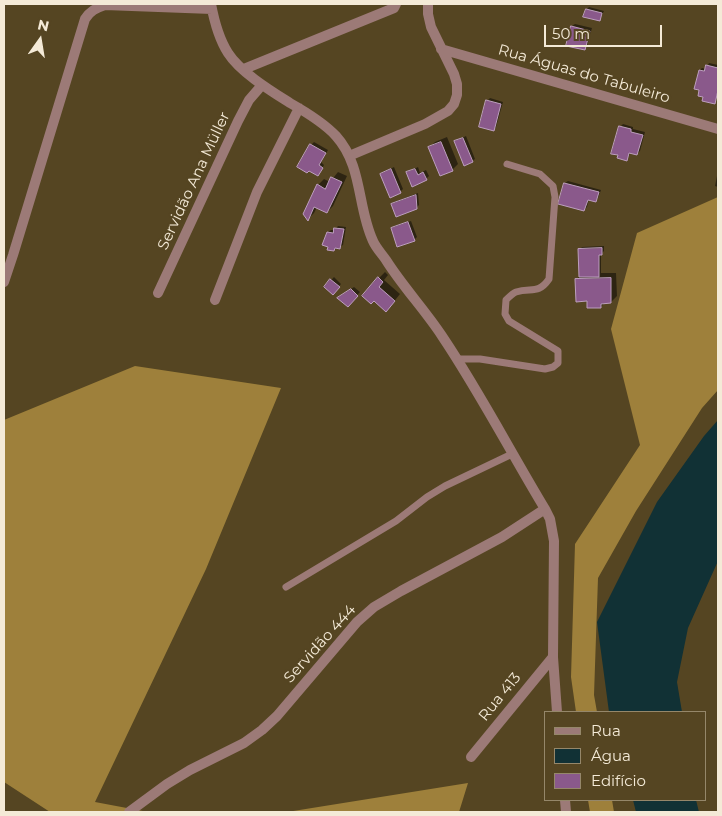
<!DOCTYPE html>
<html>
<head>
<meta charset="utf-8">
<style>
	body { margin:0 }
	#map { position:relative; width:722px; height:816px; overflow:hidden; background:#554522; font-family:Montserrat,sans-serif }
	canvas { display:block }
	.frame { position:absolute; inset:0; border:5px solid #f4ead7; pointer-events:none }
	.legend { position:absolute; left:544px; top:711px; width:162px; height:90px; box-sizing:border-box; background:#554522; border:1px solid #95876a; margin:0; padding:6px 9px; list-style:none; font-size:15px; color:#f4ead7 }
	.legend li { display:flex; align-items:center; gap:10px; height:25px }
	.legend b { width:25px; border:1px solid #95876a }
	.north { position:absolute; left:15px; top:15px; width:50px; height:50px; -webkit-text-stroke:4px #554522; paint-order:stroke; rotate:13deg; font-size:14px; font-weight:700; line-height:20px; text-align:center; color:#f4ead7 }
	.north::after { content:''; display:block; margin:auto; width:18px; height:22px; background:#f4ead7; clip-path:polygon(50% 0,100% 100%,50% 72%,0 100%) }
	.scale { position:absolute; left:544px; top:25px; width:118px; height:22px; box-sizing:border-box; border:2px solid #f4ead7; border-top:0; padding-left:6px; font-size:15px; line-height:18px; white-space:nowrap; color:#f4ead7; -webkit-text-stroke:4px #554522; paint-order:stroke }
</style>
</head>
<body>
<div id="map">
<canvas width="722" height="816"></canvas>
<div class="frame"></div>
<ul class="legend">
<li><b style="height:6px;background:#9c7a77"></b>Rua</li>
<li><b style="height:14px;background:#113135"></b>Água</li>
<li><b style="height:14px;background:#8a598b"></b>Edifício</li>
</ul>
<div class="north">N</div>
<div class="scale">50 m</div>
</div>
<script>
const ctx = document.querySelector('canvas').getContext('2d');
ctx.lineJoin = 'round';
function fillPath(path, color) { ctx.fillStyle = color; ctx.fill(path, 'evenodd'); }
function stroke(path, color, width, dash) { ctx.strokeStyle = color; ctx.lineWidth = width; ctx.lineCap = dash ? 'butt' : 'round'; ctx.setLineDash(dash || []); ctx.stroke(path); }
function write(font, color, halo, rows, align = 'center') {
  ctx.font = font + ' Montserrat,sans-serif'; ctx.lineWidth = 4.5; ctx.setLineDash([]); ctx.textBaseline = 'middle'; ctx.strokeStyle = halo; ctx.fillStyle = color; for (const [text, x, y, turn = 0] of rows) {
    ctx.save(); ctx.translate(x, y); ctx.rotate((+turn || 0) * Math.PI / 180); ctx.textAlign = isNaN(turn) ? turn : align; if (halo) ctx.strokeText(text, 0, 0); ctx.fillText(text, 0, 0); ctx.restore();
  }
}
const forest = new Path2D(`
	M718,197V390L702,408L636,511L598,578L594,695L597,712H576L571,677L575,544L640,445L611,329L637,233Z
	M135,366L281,388L206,569L95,802L148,812H50L4,782V420Z
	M468,783L459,812H287Z
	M588,800H612L614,812H590Z`);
const water = new Path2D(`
	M718,420V561L688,628L677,682L682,712H609L597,622L657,502L704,436Z
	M633,800H696L699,812H636Z`);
const shadow = new Path2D(`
	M589,7L604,11L599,20L587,9Z
	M575,24L592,28L587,46L584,49L568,45L572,26Z
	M709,63L718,65V95L714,102L700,70L702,68L706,69Z
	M490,98L503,102L496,127L493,130L487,101Z
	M623,124L633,127V129L645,132L640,151L637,154L631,152L627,159L620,127Z
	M466,136L475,159L472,161L456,141Z
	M447,137L458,164L452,170L429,148L435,142Z
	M314,142L328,150L321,162L324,165L320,172L309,169L311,145Z
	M394,167L403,189L400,192L381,174Z
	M418,167L420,173L426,170L429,176L426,179L407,173Z
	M718,171V187L715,186Z
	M338,172L347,176L333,206L327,212L317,207L314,213L308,219L318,185L324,179L330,182Z
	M568,181L601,190L598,198L596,200L589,199L587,207L584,210L560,203L565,183Z
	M418,193L419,205L416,208L392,205L395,202Z
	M411,221L417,237L414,240L392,229L395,226Z
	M338,226L346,227L343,245L334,250L328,232L331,230H335Z
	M604,246V251L601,254V273H616L617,296L611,302H605L601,307L588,300L576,280L580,276V249L582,247Z
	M385,272L388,275L384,280L400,294L392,304L374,300L379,278Z
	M334,277L341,284L333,293L325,287Z
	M354,287L360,292L348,305L341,296Z`);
const building = new Path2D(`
	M586,9L602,13L600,21L583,17Z
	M571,26L590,31L585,50L566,46Z
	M706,65L718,68V90L715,104L702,101L703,97L698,96L699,90L694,89L699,70L704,71Z
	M486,100L501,104L494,131L479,127Z
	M619,126L631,129V132L643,135L637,155L629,153L627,161L617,158L618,155L611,154Z
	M463,138L473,162L464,166L454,141Z
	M441,142L453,171L440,176L428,147Z
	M310,144L326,153L319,165L323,168L318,176L309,171L307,173L297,167Z
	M391,169L401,193L390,198L380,174Z
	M415,169L418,175L423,172L427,180L412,187L406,172Z
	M331,177L342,182L327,213L314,207L308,221L303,214L317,184L325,189Z
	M564,183L599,192L596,202L588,200L584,211L558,204Z
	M416,195L417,209L396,217L391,204Z
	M408,222L415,241L397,247L391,228Z
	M334,228L344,229L340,249L335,248L334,251L327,250L328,247L322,245L327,232L333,233Z
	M602,248V255H599V277H579L578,249Z
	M378,277L383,282L379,287L395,301L386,312L374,301L371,304L362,296Z
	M611,278V303L601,304V308H587V301L576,302L575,279Z
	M330,279L340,287L333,295L324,287Z
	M351,289L358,296L348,307L337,298Z`);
const lane = new Path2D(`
	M457,359H480L545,369L553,367L558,363V351L509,321L505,314L506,300C509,297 513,293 516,292C531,287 538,295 549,279L555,197L553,186L540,174L507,164
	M286,587L396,521L427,497L445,486L512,454`);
const street = new Path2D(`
	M211,4C214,20 219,39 228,53C240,72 271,91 290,103C306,112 323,122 336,136C363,166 357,207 373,241C376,248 382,254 386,260C403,287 425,310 442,336C479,391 510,451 545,509L550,519L554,541L553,657L557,712
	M441,49L718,129
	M244,69L394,8L396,4
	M349,156L425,124L448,111L454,104L457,95V84L454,74L431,27L428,14V4
	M4,282L13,255L85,19C90,11 96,8 105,5L212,9
	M158,293L238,121L249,100L262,85
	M215,300L257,192L299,108
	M471,757L553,657
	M565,800L566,812
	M129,812L167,784L190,770L244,743L262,730L277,716L357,622L374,607L401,591L502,537L545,509`);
const streetNames = [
	["Rua Águas do Tabuleiro",584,74,16],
	["Servidão Ana Müller",194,181,-65],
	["Servidão 444",320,644,-48],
	["Rua 413",500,697,-51]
];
fillPath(forest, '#9e803b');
fillPath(water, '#113135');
fillPath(shadow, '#0007');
fillPath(building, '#8a598b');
stroke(building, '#bd9fbe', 1);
stroke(lane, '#9c7a77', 7);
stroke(street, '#9c7a77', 10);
write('15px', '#f4ead7', '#554522', streetNames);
</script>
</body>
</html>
